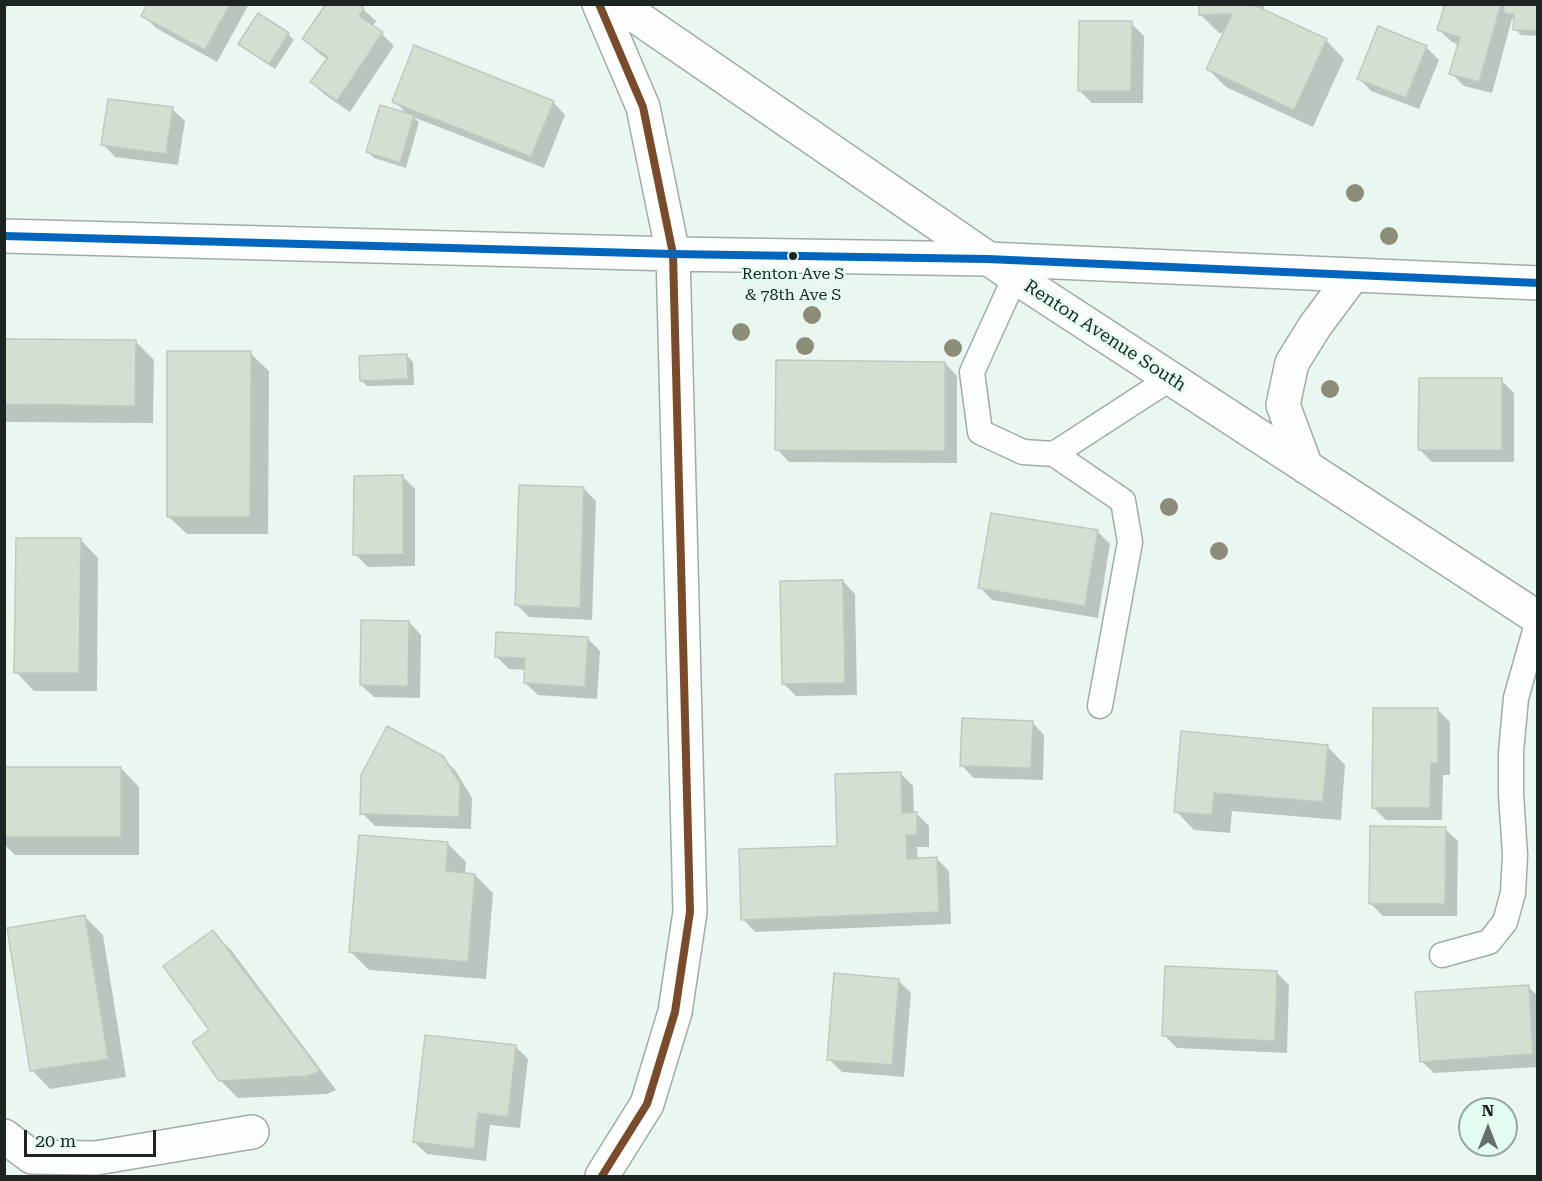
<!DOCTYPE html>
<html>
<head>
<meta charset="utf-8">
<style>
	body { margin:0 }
	#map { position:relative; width:1542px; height:1181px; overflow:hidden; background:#eaf7f1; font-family:"Roboto Serif",serif }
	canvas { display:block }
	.frame { position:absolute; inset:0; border:6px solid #1c2521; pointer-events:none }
	.north { position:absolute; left:1458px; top:1097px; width:60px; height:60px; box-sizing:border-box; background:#e4fdf1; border:2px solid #94a79e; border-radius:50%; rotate:0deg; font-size:16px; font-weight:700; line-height:24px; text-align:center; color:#1c2521 }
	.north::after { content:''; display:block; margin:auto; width:21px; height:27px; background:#646e6a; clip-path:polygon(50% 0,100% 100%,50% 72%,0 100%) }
	.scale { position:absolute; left:24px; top:1130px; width:132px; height:27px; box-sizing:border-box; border:3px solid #1c2521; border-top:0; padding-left:8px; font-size:18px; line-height:21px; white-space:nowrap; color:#1c2521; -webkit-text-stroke:4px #e4fdf1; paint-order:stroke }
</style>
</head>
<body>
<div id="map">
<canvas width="1542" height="1181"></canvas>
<div class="frame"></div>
<div class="north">N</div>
<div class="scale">20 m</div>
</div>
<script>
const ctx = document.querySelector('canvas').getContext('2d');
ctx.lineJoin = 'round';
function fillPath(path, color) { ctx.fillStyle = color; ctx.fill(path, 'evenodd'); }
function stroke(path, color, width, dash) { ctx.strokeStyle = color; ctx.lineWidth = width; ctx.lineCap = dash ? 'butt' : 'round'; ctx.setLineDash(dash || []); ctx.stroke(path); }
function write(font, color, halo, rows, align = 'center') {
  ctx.font = font + ' "Roboto Serif",serif'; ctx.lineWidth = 5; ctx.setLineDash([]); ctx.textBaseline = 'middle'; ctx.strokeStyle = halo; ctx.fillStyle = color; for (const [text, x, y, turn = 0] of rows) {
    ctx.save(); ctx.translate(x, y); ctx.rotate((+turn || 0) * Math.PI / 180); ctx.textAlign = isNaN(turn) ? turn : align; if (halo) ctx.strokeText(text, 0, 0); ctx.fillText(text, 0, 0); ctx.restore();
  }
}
const shadow = new Path2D(`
	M149,4H249L217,62L156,28L143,15Z
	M1200,4H1264V12L1326,40L1344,59L1313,127L1226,87L1208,69L1225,32L1219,33L1200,14Z
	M1446,4H1538V36L1521,35L1515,29V19H1512L1492,93L1464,86L1451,73L1459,45L1452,42L1439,30Z
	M363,9L376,21L372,27L382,34L394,46L350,112L325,95L312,82L328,60L316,51L304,39Z
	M259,15L288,34L294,40L275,69L246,50L240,44Z
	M1131,23L1144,36L1143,103H1092L1080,91Z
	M1426,47L1439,60L1419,109L1371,91L1359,78Z
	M394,101L553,102L565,115L544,168L413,117L419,122L406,168L374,158L368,152L407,114Z
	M172,109L185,121L178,165L115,157L103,144Z
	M4,340L136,342L154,360L153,423L7,422L4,419Z
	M250,353L269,371L268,534H187L168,516Z
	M407,356L413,362L414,385L367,386L361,380Z
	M945,363L957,376V463L789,462L777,449Z
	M1501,380L1514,393V462H1432L1420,450Z
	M403,477L415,489V566L368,567L355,554Z
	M584,489L596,501L592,620L529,617L517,605Z
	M1098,532L1110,544L1098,618L992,600L980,587Z
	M80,539L98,558L97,691H34L16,672Z
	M843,581L855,594L857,695L796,696L783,683Z
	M409,622L421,635L420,698L374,697L361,685Z
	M587,638L600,651L597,699L538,695L525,683L526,670L509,669L496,656Z
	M1438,710L1450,722V775H1443L1442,820H1386L1374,808Z
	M1032,722L1044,735L1043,780L974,778L961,765Z
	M1183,733L1327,746L1345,765L1341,820L1232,811L1230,833L1194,830L1176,811Z
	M442,757L455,770L472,798L471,829L375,826L362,813Z
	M4,768H121L139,787V855H15L4,844Z
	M901,774L913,786L914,813H916L929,826V847H917L918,860L937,859L949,871L951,924L755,932L743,919L839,847Z
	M1445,829L1458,841L1457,916H1383L1371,904Z
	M447,843L466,862L465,874L475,875L493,893L486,979L369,970L351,952Z
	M85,917L103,935L126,1077L50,1089L32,1070Z
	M212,932L231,950L336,1090L327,1094L238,1098L220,1080L211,1030Z
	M1277,973L1289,985L1287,1053L1177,1048L1164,1035Z
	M898,980L911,993L904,1077L842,1072L829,1059Z
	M1528,987L1538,996V1067L1434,1073L1421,1061Z
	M516,1047L528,1059L520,1128L490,1125L486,1161L427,1154L414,1142Z`);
const building = new Path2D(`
	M147,4H230L205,50L141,16Z
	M326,4H360L364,8L359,16L383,32L337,101L310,82L328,57L302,39Z
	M1199,4H1252L1327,39L1294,110L1206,69L1232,14L1199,15Z
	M1445,4H1501L1479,82L1449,74L1460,37L1437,30Z
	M1504,4H1538V31L1513,30L1514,14L1504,13Z
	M258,13L289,33L269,64L238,44Z
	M1079,21H1132L1131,91H1078Z
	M1378,26L1427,46L1406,98L1357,79Z
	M414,45L554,101L531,157L392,102Z
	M108,99L173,107L166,154L101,145Z
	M380,105L414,115L400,163L366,152Z
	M4,339L136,340L135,406L4,404Z
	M167,351H251L250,517H167Z
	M407,354L408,379L360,381L359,356Z
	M776,360L945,362V451L775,450Z
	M1419,378H1502V450H1418Z
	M403,475V554L353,555L354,476Z
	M519,485L584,487L580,608L515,605Z
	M991,513L1098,530L1085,606L978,588Z
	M16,538H81L79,673H14Z
	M843,580L845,683L782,684L780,581Z
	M361,620L409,621L408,686L360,685Z
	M496,632L588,637L585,687L524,683L525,658L495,657Z
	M1373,708H1438V763H1431L1430,808H1372Z
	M962,718L1033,721L1031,768L960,766Z
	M387,726L443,756L460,784L459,817L360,814L361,775Z
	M1181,731L1328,745L1323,802L1214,793L1212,815L1174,812Z
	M4,767H121V837H4Z
	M901,772L902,813L917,812V835H906L907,859L937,857L939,912L741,920L739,849L837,846L835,774Z
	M1370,826L1446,827L1445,904H1369Z
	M359,835L448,842L446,871L475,874L468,962L349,952Z
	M85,915L108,1059L30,1071L7,928Z
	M213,930L320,1071L308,1076L219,1081L192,1042L209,1030L163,966Z
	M1165,966L1277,971L1275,1041L1162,1036Z
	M834,973L899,979L892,1065L827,1060Z
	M1529,985L1533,1054L1420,1062L1415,992Z
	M425,1035L516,1045L508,1117L478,1113L474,1149L413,1142Z`);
const service = new Path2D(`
	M1015,277L972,372L980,432L1023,452L1054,454L1171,378
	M1054,454L1123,501L1130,542L1100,706
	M1442,955L1489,942L1505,922L1513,893L1515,855L1511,794V752L1516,698L1538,620`);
const minor = new Path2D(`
	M4,1136L32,1157L96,1158L252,1132`);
const tertiary = new Path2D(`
	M599,4L643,107L673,254L690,912L675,1012L647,1104L602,1176
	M4,236L673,254L987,259L1538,283`);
const secondary = new Path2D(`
	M618,4L1015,277L1538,618
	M1306,467L1283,405L1292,363L1315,326L1353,275`);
const bus1 = new Path2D(`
	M599,4L643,107L673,254L690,912L675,1012L647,1104L602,1176`);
const bus2 = new Path2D(`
	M4,236L673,254L987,259L1538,283`);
const trees = [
	[1355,193],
	[1389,236],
	[812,315],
	[741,332],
	[805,346],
	[953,348],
	[1330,389],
	[1169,507],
	[1219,551]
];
const markers = [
	[793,256,5,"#1c2521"]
];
const busNames = [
	["Renton Ave S",793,274],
	["& 78th Ave S",793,295]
];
const streetNames = [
	["Renton Avenue South",1105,336,33]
];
fillPath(shadow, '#0003');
fillPath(building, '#d3e0d1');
stroke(building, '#c1c8c2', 1.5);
stroke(service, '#a1aca7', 27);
stroke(minor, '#a1aca7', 36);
stroke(tertiary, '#a1aca7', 36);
stroke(secondary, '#a1aca7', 36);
stroke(service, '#fcfefd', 24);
stroke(minor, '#fcfefd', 33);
stroke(tertiary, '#fcfefd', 33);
stroke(secondary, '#fcfefd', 33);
stroke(bus1, '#7a4b2a', 8);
stroke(bus2, '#0065bd', 8);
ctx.fillStyle = '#8c8d79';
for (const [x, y] of trees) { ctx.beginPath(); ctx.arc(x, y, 9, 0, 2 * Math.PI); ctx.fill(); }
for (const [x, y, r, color] of markers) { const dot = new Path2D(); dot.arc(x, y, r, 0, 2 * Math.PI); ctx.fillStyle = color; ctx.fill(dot); stroke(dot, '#e4fdf1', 2); }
write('16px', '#1c2521', '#e4fdf1', busNames);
write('18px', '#1c2521', '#e4fdf1', streetNames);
</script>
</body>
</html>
